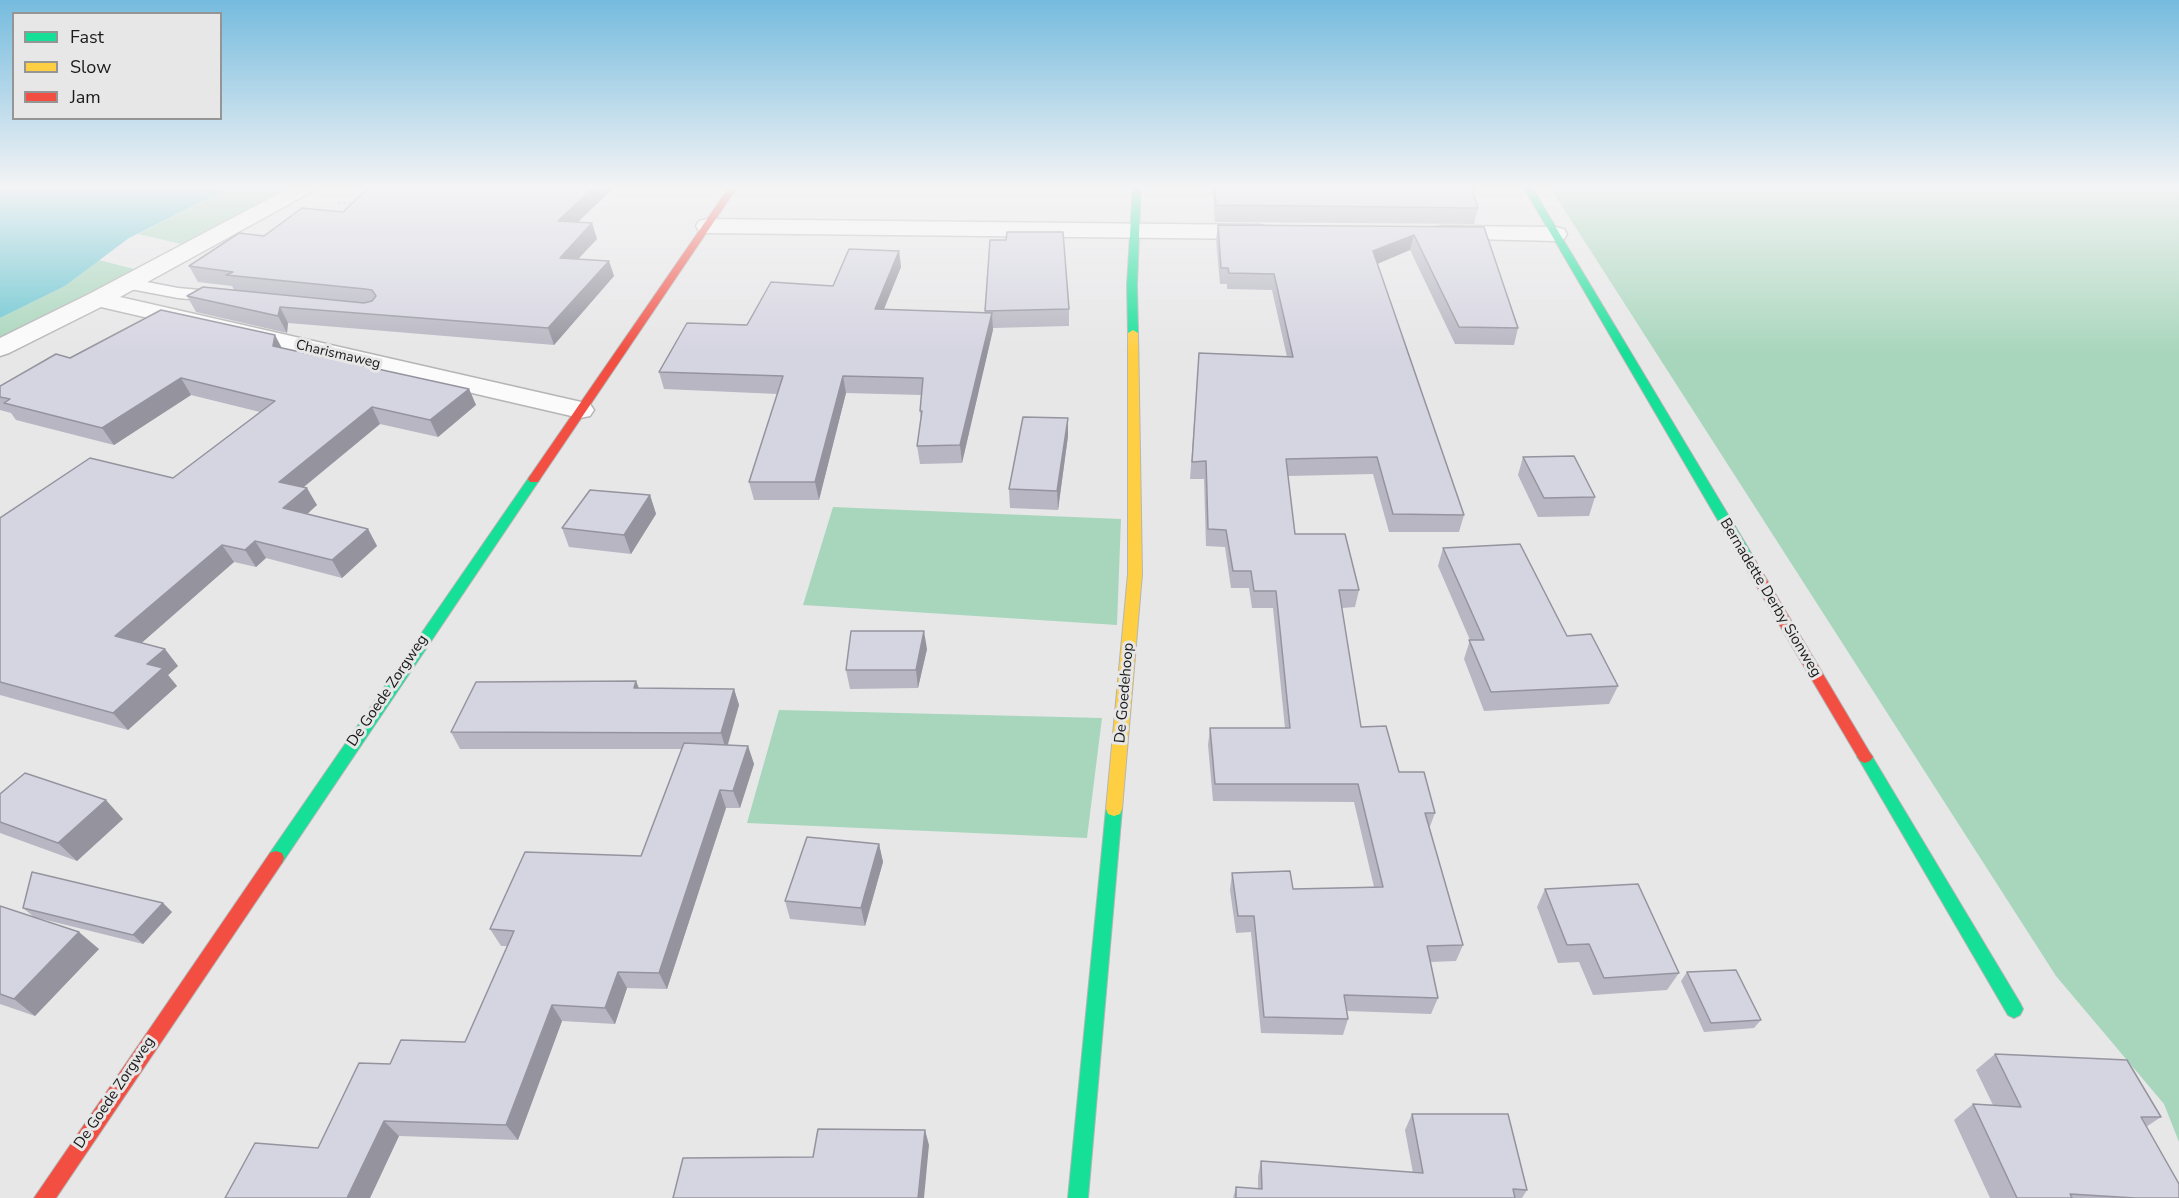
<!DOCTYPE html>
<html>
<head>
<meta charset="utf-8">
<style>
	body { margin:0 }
	#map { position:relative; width:2179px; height:1198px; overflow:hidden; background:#e7e7e8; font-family:"Nunito Sans",sans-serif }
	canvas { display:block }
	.legend { position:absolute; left:12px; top:12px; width:210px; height:108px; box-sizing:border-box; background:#e7e7e8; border:2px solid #959596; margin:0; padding:8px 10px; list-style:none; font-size:18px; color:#1a1a1b }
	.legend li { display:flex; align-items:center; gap:12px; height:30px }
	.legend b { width:30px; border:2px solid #959596 }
</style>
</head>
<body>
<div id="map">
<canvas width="2179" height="1198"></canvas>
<ul class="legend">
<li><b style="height:8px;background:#16e098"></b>Fast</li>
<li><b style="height:8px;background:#ffcf43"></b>Slow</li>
<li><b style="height:8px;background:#f24e42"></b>Jam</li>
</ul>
</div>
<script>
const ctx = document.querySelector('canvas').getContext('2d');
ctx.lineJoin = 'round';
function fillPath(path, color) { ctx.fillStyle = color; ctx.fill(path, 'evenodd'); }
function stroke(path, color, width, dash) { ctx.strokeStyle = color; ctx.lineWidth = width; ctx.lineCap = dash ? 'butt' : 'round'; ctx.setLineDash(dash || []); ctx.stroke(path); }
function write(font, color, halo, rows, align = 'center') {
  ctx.font = font + ' "Nunito Sans",sans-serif'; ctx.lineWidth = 6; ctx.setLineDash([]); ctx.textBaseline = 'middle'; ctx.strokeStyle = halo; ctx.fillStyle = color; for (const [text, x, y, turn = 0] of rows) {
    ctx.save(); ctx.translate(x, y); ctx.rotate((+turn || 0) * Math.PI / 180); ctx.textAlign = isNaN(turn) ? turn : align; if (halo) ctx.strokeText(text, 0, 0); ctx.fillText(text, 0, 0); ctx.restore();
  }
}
const green = new Path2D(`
	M233,186H297L186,245L138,234Z
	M1549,186H2179V1142L2164,1104L2056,976Z
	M99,260L138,270L0,338V318L65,286Z
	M833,507L1121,519L1117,625L803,605Z
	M779,710L1102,718L1087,838L747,823Z`);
const water = new Path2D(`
	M0,186H233L129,238L65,286L0,318Z`);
const path = new Path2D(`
	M338,203H354`);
const lane = new Path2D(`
	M126,278L178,288L222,292L228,293L231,297L228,301L222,302L178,298L120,287L117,283L120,279Z`);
const street = new Path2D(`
	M293,186H319L315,190L120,297L590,404L594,410L590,416L580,418L101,307L9,353L0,356V338L89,294Z
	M707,219L1260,225L1268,227L1271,232L1268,237L1260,239L707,233L699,231L696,226L699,221Z
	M1441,226L1556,227L1564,229L1567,234L1564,239L1556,241L1433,238L1430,233L1433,228Z`);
const fast = new Path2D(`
	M1133,186H1141L1137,285L1138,333L1133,336L1128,333L1127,285Z
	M1523,186H1531L1754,558L1752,561H1742L1740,558Z
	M534,475L540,479L282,863L276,865L270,863L268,858L270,853L530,476Z
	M1865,751L1870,753L2020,1003L2023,1009L2020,1015L2014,1018L2008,1015L1860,761L1857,757L1860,753Z
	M1114,802L1120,804L1122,809L1088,1198H1068L1106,809L1108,804Z`);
const slow = new Path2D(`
	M1133,330L1138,333L1142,574L1122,809L1120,814L1114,816L1108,814L1106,809L1128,574V333Z`);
const jam = new Path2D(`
	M730,186H738L538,482H530L528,479L530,476Z
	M1747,554L1752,555L1870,753L1873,757L1870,761L1865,763L1860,761L1740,558Z
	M276,851L282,853L284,858L282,863L56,1198H34L270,853Z`);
const wall = new Path2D(`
	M1212,186H1471L1478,208L1474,224L1215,222Z
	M343,212L592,223L597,239L578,259L609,261L614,276L554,345L288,323L287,333L196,312L187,296L234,290L232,286L198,282L189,266L264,236Z
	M1218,225L1484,227L1518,328L1514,345L1455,344L1410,250L1377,264L1464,515L1459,532H1389L1373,474L1288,476L1295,534L1359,590L1355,607L1342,608L1361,727L1435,813L1429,829L1463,945L1456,961L1430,962L1438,998L1431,1014L1347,1011L1348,1019L1343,1035L1261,1033L1251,932L1236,933L1230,890L1232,873L1293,889L1374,887L1354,802L1213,801L1208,745L1210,728H1285L1273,608H1252L1249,588H1231L1225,547L1206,546L1204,479H1190L1199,353L1287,357L1272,290L1227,289V284H1220L1216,240Z
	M990,240L1069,309V326L993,328L962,463L920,464L917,446L921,421L920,411L921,395L846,393L819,500H754L749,482L778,394L664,389L659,372L747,325L833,286L899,251L901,267L884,309L985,313Z
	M282,348L469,389L476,405L438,437L380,424L304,487L317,505L307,514L368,529L377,546L342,578L266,558L256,567L234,562L141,643L178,666L168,675L177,686L128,730L0,695V518L173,478L260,412L191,395L114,445L16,420L11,413L0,410V386L70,358Z
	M1068,436L1058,510L1010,508L1009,489Z
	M1523,457L1595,497L1589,516L1538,517L1518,475Z
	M650,495L656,514L631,554L569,547L562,528Z
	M1443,548L1567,636L1618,686L1609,704L1484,711L1464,659L1470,640L1438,566Z
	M927,649L918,688L850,689L846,670Z
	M639,688L734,689L739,705L728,745L748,746L754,764L740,808H726L667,989L627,988L615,1024L562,1021L518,1140L399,1136L370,1198H225L318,1148L390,1064L465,1042L507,946H501L490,929L641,856L682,749H460L451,732Z
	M0,794L123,819L77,861L0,833Z
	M879,844L883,862L865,926L790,919L785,901Z
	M1545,889L1679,973L1667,990L1593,995L1579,962L1558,963L1537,907Z
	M163,903L172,912L143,944L34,917L23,908Z
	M0,906L99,949L35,1016L0,1004Z
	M1687,972L1761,1020L1754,1028L1704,1032L1681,981Z
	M1995,1054L2161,1117L2146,1127L2179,1198H1990L1954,1120L1973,1104L1993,1105L1976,1070Z
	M1412,1114L1527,1190L1522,1198H1233L1236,1187L1258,1189V1176L1261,1161L1413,1173L1405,1130Z`);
const shadedWall = new Path2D(`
	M595,186H616L563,236L558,221Z
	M592,223L597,239L565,273L560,258Z
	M1414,235L1410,250L1370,267L1373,251Z
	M899,251L901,267L877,326L875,309Z
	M609,261L614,276L554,345L548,328Z
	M280,307L288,323L287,333L278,316Z
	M992,313L993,330L962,463L960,445Z
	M275,335L284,352L273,346Z
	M843,376L846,393L819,500L815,482Z
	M181,378L191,395L114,445L102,428Z
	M469,389L476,405L438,437L430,420Z
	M372,407L380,424L289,499L279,482Z
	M1068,418V436L1058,510L1057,491Z
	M307,488L317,505L294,526L283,508Z
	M650,495L656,514L631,554L624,535Z
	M368,529L377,546L342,578L332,560Z
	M255,541L266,558L256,567L245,550Z
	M222,545L234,562L129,654L115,636Z
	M924,631L927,649L918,688L916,670Z
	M165,649L178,666L168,675L177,686L128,730L113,713L147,664Z
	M636,681L643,698L634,688Z
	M734,689L739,705L726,750L721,733Z
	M748,746L754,764L740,808L733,791Z
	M720,790L726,808L667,989L659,973Z
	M106,800L123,819L77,861L58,843Z
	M879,844L883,862L865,926L861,908Z
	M163,903L172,912L143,944L133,935Z
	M79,932L99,949L35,1016L14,999Z
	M618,972L627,988L615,1024L605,1008Z
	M552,1005L562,1021L518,1140L506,1125Z
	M384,1121L399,1136L370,1198H347Z
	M925,1130L929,1145L924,1198H918Z`);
const building = new Path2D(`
	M370,186H595L558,221L592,223L560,258L609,261L548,328L280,307L278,316L187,296L203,287L364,303L372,301L376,296L372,290L365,289L226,275L233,272L189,266L239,233L264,236L302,208L343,212Z
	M1215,186H1471L1478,208L1216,205Z
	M1218,225L1484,227L1518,328L1459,327L1414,235L1373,251L1464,515L1393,514L1377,457L1286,459L1295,534H1345L1359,590H1339L1361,727L1386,726L1399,772H1424L1435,813H1425L1463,945L1427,946L1438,998L1344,995L1348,1019L1264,1017L1254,916H1238L1232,873L1290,871L1293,889L1383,887L1358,784H1215L1210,728H1290L1276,591H1254L1251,571H1233L1226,530L1208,529L1206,461L1192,462L1199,353L1293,357L1274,274L1229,273L1228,268H1221Z
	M1007,232H1063L1069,309L985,311L990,240H1006Z
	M849,249L899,251L875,309L992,313L960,445L917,446L922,411H920L923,378L843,376L815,482H749L783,376L659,372L687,323L747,325L771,282L833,286Z
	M161,310L275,335L273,346L469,389L430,420L372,407L279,482L307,488L283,508L368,529L332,560L255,541L245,550L222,545L115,636L165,649L147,664L163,668L113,713L0,682V518L90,458L173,478L275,401L181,378L102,428L4,403L10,399L0,397V386L56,354L70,358Z
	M1023,417L1068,418L1057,491L1009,489Z
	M1574,456L1595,497L1544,498L1523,457Z
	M590,490L650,495L624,535L562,528Z
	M1520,544L1567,636L1591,634L1618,686L1491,692L1469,640H1484L1443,548Z
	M851,631H924L916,670H846Z
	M636,681L634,688L734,689L721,733L451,732L476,682Z
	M684,743L748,746L733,791L720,790L659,973L618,972L605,1008L552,1005L506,1125L384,1121L347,1198H225L255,1143L318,1148L359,1063L390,1064L401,1040L465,1042L514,931L490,929L525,852L641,856Z
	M25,773L106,800L58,843L0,822V794Z
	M807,837L879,844L861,908L785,901Z
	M32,872L163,903L133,935L23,908Z
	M1638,884L1679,973L1604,978L1589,944L1567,945L1545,889Z
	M0,906L79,932L14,999L0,994Z
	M1736,970L1761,1020L1711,1023L1687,972Z
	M1995,1054L2127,1060L2161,1117H2141L2179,1184V1198H2135L2070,1194L2072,1198H2017L1973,1104L2021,1107Z
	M1412,1114H1508L1527,1190L1513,1189L1515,1198H1236V1187L1262,1189L1261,1161L1423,1173Z
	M818,1129L925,1130L918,1198H673L683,1158L813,1157Z`);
const farStreetnames = [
	["Charismaweg",338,355,13]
];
const streetNames = [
	["Bernadette Derby Sionweg",1770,598,59],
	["De Goede Zorgweg",388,691,-56],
	["De Goedehoop",1125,693,-85],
	["De Goede Zorgweg",115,1093,-56]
];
fillPath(green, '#a8d6bc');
fillPath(water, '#69c5d0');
stroke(lane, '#b5b5b6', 3);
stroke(street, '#b5b5b6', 3);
stroke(fast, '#b5b5b6', 2);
stroke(slow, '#b5b5b6', 2);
stroke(jam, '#b5b5b6', 2);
stroke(path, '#c6c6c6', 3, [3, 2]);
fillPath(lane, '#fbfbfc');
fillPath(street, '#fbfbfc');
fillPath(fast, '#16e098');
fillPath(slow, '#ffcf43');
fillPath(jam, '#f24e42');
fillPath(wall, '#b7b6c2');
fillPath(shadedWall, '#95949e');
fillPath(building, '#d5d4e1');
stroke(building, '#95949e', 1.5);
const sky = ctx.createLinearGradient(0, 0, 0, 353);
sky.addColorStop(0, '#75bbde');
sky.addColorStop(0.53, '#f4f4f5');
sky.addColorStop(1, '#f4f4f500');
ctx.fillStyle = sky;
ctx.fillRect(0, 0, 2179, 353);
write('14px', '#1a1a1b', '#e7e7e8', farStreetnames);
write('15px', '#1a1a1b', '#e7e7e8', streetNames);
</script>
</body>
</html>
